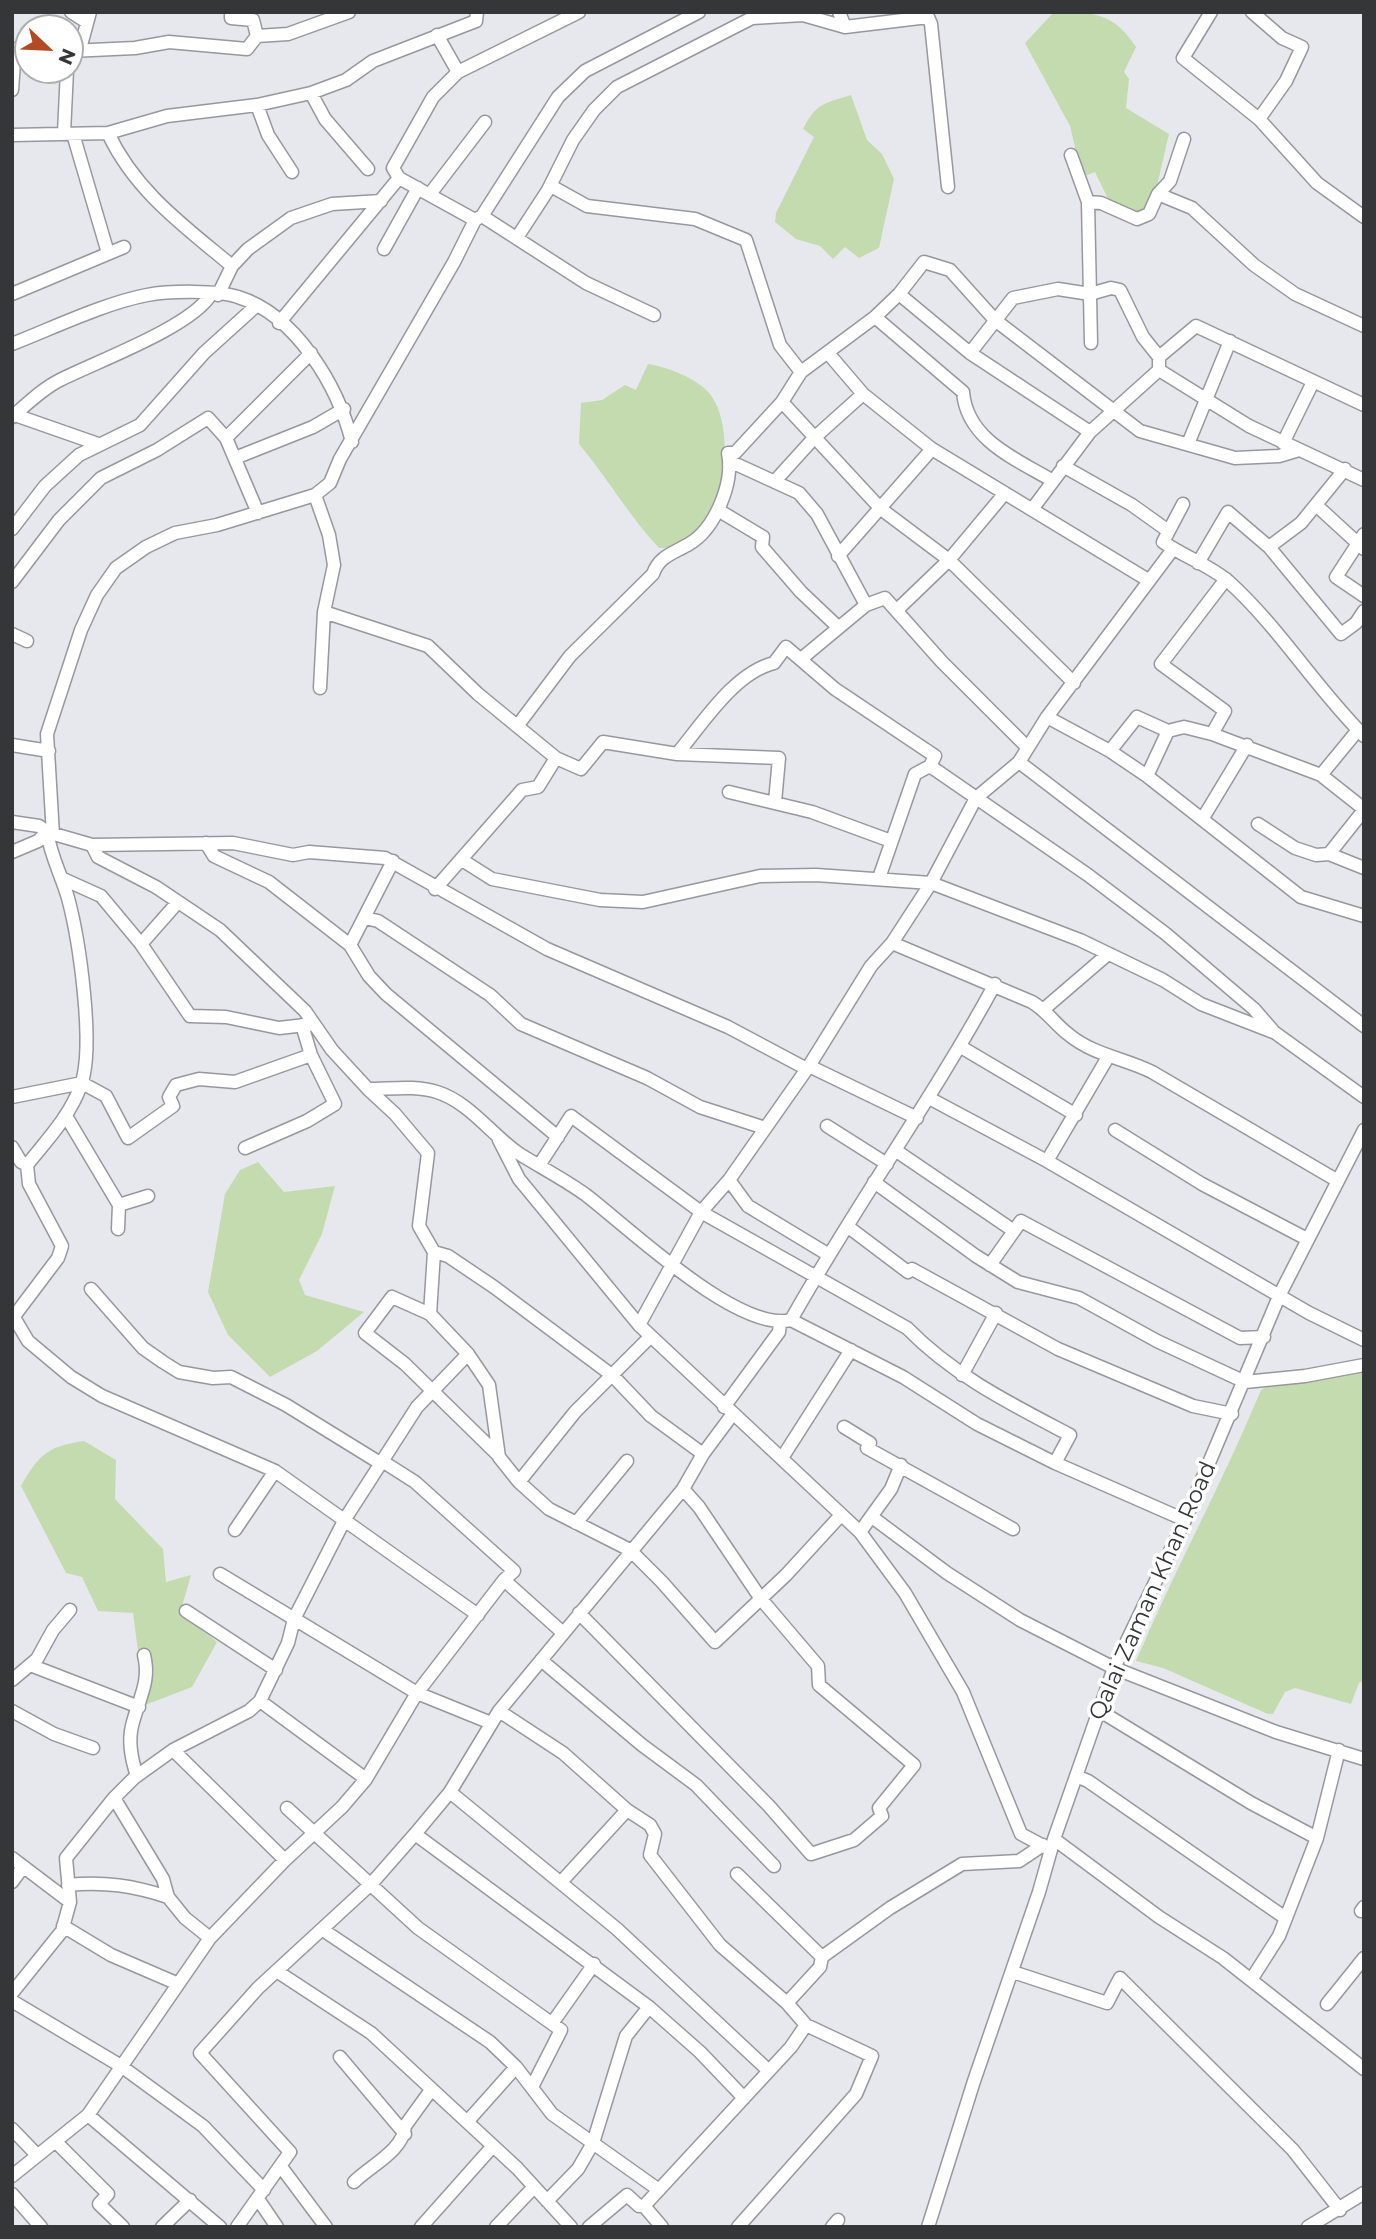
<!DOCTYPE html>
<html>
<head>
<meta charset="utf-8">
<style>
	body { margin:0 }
	#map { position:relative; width:1376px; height:2239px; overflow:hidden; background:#e6e8ee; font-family:Montserrat,sans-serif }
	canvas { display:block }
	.frame { position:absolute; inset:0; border:14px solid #353638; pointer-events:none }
	.north { position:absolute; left:14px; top:14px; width:70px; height:70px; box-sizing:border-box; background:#fff; border:2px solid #aeafaf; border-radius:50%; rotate:113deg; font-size:19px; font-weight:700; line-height:28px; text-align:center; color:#353638 }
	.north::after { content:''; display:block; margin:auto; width:24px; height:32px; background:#b24b23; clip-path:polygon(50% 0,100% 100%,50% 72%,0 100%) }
</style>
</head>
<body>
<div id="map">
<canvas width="1376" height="2239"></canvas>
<div class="frame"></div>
<div class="north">N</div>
</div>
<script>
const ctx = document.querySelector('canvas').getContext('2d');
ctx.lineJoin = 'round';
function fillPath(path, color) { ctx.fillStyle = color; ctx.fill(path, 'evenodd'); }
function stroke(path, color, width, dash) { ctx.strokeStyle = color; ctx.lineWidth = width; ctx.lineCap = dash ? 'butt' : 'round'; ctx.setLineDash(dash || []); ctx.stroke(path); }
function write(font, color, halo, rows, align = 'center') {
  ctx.font = font + ' Montserrat,sans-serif'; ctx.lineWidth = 7; ctx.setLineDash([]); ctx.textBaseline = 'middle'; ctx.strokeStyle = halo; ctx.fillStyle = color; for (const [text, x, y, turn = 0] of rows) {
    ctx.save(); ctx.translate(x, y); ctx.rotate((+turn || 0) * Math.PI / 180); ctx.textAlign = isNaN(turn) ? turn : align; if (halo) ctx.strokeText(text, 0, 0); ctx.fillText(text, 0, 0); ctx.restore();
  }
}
const green = new Path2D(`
	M1054,12C1093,12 1113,12 1136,47L1124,72L1129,79L1126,108L1169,134L1157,186L1144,211L1130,213L1109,201L1095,172L1082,177L1070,126L1025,43Z
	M851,95L867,140L882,154L894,179L879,248L859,258L845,247L833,259L820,246L796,239L775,222L776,213L814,137L803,129C816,103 825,103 851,95Z
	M648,364C667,367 697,378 710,394C741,434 723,553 659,548C629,516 607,477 579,444L581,403L602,400L625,385L636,390Z
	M258,1162L284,1192L335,1186L322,1234L299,1280L305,1295L364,1312L317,1351L270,1377L228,1335L208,1292L225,1194L240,1170Z
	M1364,1372V1680L1359,1683L1351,1704L1295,1688L1285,1692L1273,1714H1268L1163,1668L1136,1661C1175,1569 1223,1482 1261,1390L1269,1385Z
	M84,1441L116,1460L115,1499L163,1549L166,1582L191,1575L180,1613L217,1642L192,1687L145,1705L133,1613L98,1611L82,1577L66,1573L21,1486C38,1456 47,1446 84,1441Z`);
const minor = new Path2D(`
	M71,12L85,21
	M231,12V18L253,20L257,36
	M839,12L845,27L928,17L931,24L948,187
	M1211,12L1183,58L1259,119L1317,183L1364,217
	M1252,12L1282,38L1302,47L1286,81L1259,119
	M437,35L458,72
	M80,49L90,12
	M70,51L135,48L169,42L247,49L257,36L288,34L349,12
	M12,90L15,49
	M311,93L325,119L368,169
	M257,105L268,135L292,172
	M64,133L67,70
	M108,133C135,191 184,226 232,266
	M73,134L108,253
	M12,135L108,133L167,116L257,105L311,93L346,80L373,61L476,21L477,12
	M1071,155L1088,202
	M399,178L475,220
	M551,186L587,206L695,219L746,240L780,345L801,372
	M430,194L485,122
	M1158,194L1192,208L1254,265L1295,294L1364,326
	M482,216L586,283L654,315
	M518,236L548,190L573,140L594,110L617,87L752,18L803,15L845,27
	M384,249L418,188
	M12,294L124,247
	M899,294L970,353L1090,432
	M218,295L232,266L248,249L291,218L332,204L381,201
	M875,317L963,392C967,440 1016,459 1053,481
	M279,323L399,178L393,168L433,97L458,72L579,12
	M1091,343L1088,202L1101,203L1137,219L1149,214L1158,194L1170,181L1184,139
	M12,344C53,328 105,303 147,295C168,291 218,290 238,297C296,315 338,386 352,442
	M828,353L863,394L932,449L1148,580
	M970,353L1013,298L1058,289L1090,294L1111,288L1120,290L1143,337L1159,357
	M1159,370L1249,426L1364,480
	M782,402L881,509L949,560L1074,683
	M15,415L98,444
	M12,417C27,404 42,389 60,380C95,362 192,327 211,294
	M226,438L311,353
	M1283,443L1313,382
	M1188,444L1230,341
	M235,458L313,427L344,409
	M729,465H738L799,493L817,514L866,605
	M1063,466L1132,505L1167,530
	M775,481L814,438L863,394
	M315,495L329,535L334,565L324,612L320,688
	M1183,504L1163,542C1183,556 1209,565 1228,581C1279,627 1315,687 1364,736
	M1316,505L1364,549
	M1033,508L1090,432L1159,370V357L1196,326L1364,405
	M718,510L763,537L762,547L801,592L838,627
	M12,529L45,486L79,455L140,425L204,353L257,305
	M1364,534L1336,577L1364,596
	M1269,547L1301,523L1345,469
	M838,556L932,449
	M1198,563L1228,512L1269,547L1341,634L1356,623L1364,611
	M12,582L59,520L101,478L157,450L208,418L226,438L258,513
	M897,610L949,560L1005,493
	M324,612L428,646L478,694L556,758L581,769L603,742L677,754L779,758L775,802
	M12,634L27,641
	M801,659L866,605L885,598L942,662L1027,747
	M1047,717L1110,751L1147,776L1301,897L1364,916
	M518,725L570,656L653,574C659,556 674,553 689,544C715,529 734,483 728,453H735L782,402L801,372L875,317L899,294L924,262L950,270L995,320L1140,431L1235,458L1279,456L1299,450
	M1212,734L1225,711L1161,664L1226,579
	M12,745L49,751
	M1110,751L1137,717L1168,731L1184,727L1212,734L1321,775L1364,809
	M677,754C703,723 734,673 774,663L786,647L835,689L935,756L930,766L1088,875L1166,934L1254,1009L1274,1032L1364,1097
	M1019,762L1364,1026
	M1321,775L1358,730
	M1147,776L1168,731
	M729,792L812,812L891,841
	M1203,818L1247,745
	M12,822L39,826L47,832C51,857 61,874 68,898C79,939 95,1046 81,1085C70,1116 47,1140 27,1165L29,1184L62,1246L58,1258L12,1319
	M1258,824L1295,848L1316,855L1329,854L1364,868
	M53,835L47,734L81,630L97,595L116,568L146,547L175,533L217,525L315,495L330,483L340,459L454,262L475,220L482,216L558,97L585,71L699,12
	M206,843L214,856L269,882L350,945L369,976L386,994L558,1137
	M92,845L233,843L293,855L309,852L385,858L547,949L728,1027L805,1068
	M12,852L38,841L47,832L92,845L98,857L156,887L220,930L305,1011L332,1050L368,1089C390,1089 416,1085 437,1092C469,1102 491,1134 518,1153C540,1167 564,1179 586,1195C628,1227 738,1333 791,1320L903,1377L977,1424L1055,1463L1185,1520
	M1329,854L1364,810
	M462,860L492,879L600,900L643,902L760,876L816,875L931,883L1080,940L1163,980L1201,1004L1273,1032
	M61,878L101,896L141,944
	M879,878L915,774L930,766
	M435,889L522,790L538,787L556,758
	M178,902L141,944L190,1016L226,1017L279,1028L314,1024
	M365,918L378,921L490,995L521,1024L647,1078L700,1107L765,1128
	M892,943L1032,1002C1047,1011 1055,1024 1068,1034C1093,1055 1124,1058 1152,1072L1338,1181
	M350,945L393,861
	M1044,1009L1108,954
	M961,1047L1076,1115
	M809,1066L917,1118
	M368,1089L395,1114L428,1153L419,1226L434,1252L430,1314L468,1354L489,1385L499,1457L519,1482L549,1509L630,1550L662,1582L715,1642L786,1575L841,1515
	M12,1097L82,1083L106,1096L128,1138L173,1106L169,1097L176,1085L199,1079L235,1082L311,1055
	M929,1098L1047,1161L1309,1313L1364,1340
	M66,1116L119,1205L118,1229
	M827,1126L887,1164
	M1115,1130L1202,1184L1307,1239
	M499,1140L519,1179L639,1325L860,1532L905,1593L963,1692L1021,1834L1051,1850
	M12,1147L21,1162L27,1165
	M245,1148L307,1121L335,1104L311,1055L302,1025
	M895,1150L1014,1231
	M1047,1161L1108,1057
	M540,1164L571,1116L701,1212L907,1328C954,1376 1011,1404 1070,1435L1055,1463
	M729,1180L748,1206L829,1255
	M874,1182L976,1256L1018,1282L1079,1298L1157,1341L1245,1382L1305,1376L1364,1365
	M119,1205L148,1196
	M847,1226L908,1272L912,1269L1058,1349L1193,1406L1232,1414
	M434,1252L448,1256L494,1287L613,1376L651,1416L703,1454
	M990,1265L1021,1221L1240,1338L1264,1337
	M91,1289L143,1348L163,1362L179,1372L213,1378L231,1377L286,1405L380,1463
	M12,1314L28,1341L71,1377L102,1396L275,1471L478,1615
	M430,1314L392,1297L365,1333L405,1364L499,1456
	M791,1320C855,1206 932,1100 995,984
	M639,1325L701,1212L729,1180L809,1066L871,966L892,943L931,883L976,798L1019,762L1047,717L1173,549
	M962,1375L996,1313
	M724,1407L779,1332L780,1323
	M844,1427L870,1443L867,1448L1013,1529
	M782,1458L851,1350
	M382,1461L415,1482L514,1571L504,1580
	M519,1482L575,1412L651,1336
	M872,1517L947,1573L1020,1620L1114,1668L1276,1732L1364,1759
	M576,1523L627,1461
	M235,1530L275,1471
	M860,1532L891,1489L901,1465
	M220,1574L417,1693L491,1723
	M186,1611L276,1670
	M579,1613L769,1806L811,1854L854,1840L882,1816L879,1808L914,1765L819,1685L818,1666L761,1599L699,1507L683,1489
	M541,1660L642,1745L696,1785L774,1866
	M30,1665L139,1707
	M12,1680L37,1659L53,1630L70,1610
	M260,1701L366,1779
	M12,1711L54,1734L93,1748
	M499,1711L563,1753L627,1810L650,1825L655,1834L650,1855L720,1945L787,2003L806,2025L872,2056L856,2094L738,2227
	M1100,1711L1251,1803L1317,1838
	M173,1750L285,1860
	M137,1776C132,1761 128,1742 132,1726C138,1700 151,1682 144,1655
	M1076,1776L1088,1781L1284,1917
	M450,1792L617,1929L769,2071
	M114,1798L163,1879L168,1897L185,1918L210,1938
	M287,1808L418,1928L561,2030L532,2087
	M415,1834L649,2007L700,2052L744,2098
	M1054,1839L1159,1917L1223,1958L1364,2069
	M12,1858L70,1902
	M737,1874L822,1957
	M562,1881L627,1810
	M12,1882L23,1867
	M68,1885C104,1881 134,1886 168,1897
	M1361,1911L1364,1907
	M63,1926L111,1955L176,1983
	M323,1930L490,2042L516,2067L552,2114L659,2190
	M278,1972L371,2033L517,2168L571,2227
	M1013,1972L1107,2003L1120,1978L1293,2150L1340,2210
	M1251,1980L1279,1936L1317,1838L1339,1750
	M12,1993L62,1931L70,1902L66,1858L114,1798L134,1778L173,1750L249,1711L260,1701L288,1643L294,1619L345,1519L417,1407L468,1354
	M12,2001L121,2066L203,2126L264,2190
	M787,2003L820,1967L822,1957L890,1908L962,1864L1019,1861L1043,1845
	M1327,2004L1364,1958
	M553,2022L594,1964
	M340,2057L405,2134
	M88,2115L220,2227
	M467,2122L516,2067
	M12,2129L37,2155
	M56,2142L108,2194L99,2204L123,2227
	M282,2168L326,2227
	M12,2176L88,2115L210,1938L285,1860L342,1807L366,1779L417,1693L504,1580L562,1632
	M354,2182C370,2166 404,2150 405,2126L431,2090
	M12,2194L41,2227
	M258,2199L277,2227
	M547,2201L578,2169L593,2143L626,2036L649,2007
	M162,2227L190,2200
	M237,2227L290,2152L200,2053L258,1988L372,1883L415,1834L450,1792L499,1711L683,1489L703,1454L732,1415
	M421,2227L493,2146
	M496,2227L533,2188
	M589,2227L627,2195L639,2206H644
	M662,2227L644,2206L791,2047L806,2025
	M832,2227L838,2220
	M928,2227L974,2081L1039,1892L1054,1839L1114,1668L1185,1520L1280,1294L1364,1130
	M1308,2227L1364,2193`);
const streetNames = [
	["Qalai Zaman Khan Road",1153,1591,-66]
];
fillPath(green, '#c4dbb0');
stroke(minor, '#97989e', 15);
stroke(minor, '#fff', 12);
write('23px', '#353638', '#fff', streetNames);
</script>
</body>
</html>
